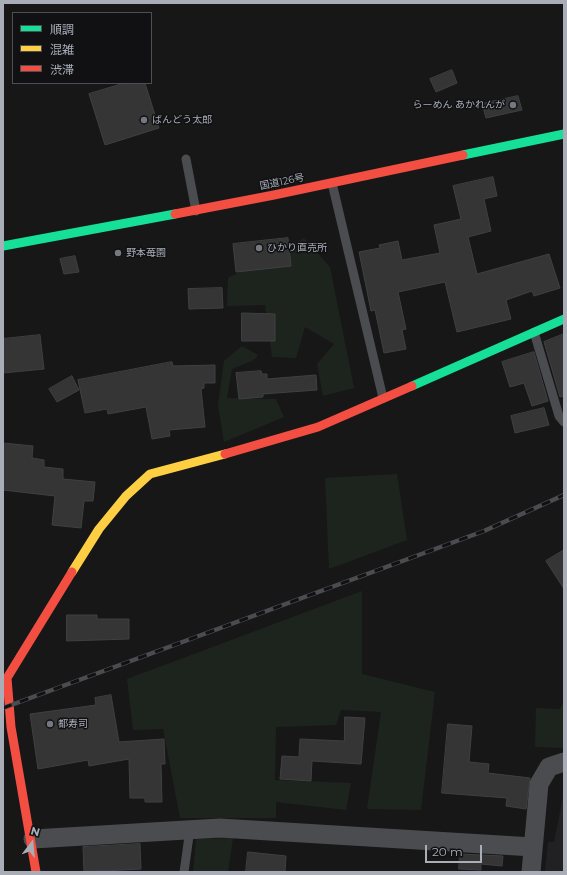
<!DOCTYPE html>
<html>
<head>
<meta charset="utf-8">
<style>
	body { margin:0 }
	#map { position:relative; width:567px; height:875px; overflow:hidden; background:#171717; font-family:Montserrat,"Noto Sans JP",sans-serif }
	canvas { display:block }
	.frame { position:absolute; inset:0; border:4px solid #a8adb8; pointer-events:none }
	.legend { position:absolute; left:12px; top:12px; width:140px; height:72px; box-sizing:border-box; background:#111113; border:1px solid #4d4f55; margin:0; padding:5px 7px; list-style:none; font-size:12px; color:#a8adb8 }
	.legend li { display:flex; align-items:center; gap:8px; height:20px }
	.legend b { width:20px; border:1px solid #4d4f55 }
	.north { position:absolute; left:12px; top:823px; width:40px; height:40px; -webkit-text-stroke:3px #111113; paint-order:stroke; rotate:16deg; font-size:11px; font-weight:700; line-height:16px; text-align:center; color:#a8adb8 }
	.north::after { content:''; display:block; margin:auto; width:14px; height:18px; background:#a8adb8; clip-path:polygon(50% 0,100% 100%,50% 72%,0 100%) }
	.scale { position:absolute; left:425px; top:845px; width:57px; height:18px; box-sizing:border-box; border:2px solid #a8adb8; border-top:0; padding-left:5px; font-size:12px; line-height:14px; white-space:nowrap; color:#a8adb8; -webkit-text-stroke:3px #111113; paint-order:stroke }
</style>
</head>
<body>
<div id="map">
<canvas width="567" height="875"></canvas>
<div class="frame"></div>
<ul class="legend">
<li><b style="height:5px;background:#16e098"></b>順調</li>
<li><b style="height:5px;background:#ffcf43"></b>混雑</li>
<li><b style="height:5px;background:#f24e42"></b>渋滞</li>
</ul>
<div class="north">N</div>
<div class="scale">20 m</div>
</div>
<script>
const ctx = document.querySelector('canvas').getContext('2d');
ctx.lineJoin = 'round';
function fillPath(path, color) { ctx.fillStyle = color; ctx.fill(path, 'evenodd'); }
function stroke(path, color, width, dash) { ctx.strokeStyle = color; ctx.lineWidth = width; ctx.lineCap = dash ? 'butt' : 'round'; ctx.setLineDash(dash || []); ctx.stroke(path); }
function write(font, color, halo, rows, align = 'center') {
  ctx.font = font + ' Montserrat,"Noto Sans JP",sans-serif'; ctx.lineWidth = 3; ctx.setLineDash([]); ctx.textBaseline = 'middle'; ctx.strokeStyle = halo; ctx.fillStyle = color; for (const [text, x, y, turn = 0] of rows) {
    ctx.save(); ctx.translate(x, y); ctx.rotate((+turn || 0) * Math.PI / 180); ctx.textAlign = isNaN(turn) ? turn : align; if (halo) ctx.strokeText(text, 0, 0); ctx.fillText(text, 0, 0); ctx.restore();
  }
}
const built = new Path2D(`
	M564,791V872H545L548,842H554Z`);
const green = new Path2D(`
	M304,238L330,267L354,388L323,396L317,364L334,344L305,327L296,358L272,357L265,305L227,306L228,278Z
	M242,346L258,355L254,360L232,369L227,398L276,399L284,417L224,442L218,405L224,361Z
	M397,474L407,540L329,569L325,478Z
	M362,591V674L435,692L421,810L367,809L381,712L341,710L336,725L276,727L275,780L351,783L346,810L276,802V818H180L163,729L133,730L127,679Z
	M564,701V748L535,747L536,708L560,709Z
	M233,838L228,872H193L196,839Z`);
const building = new Path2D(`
	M452,70L457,83L436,92L430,79Z
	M125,83H145L159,128L105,145L89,94Z
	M518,96L522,110L486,118L482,104Z
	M493,177L497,196L484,199L491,231L468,237L477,274L549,254L560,288L534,296L532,291L506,300L511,319L457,332L445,282L398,292L406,329L402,330L406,349L384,353L375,310L371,311L359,252L380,248L379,245L398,241L402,260L440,253L434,225L461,219L453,186Z
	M288,238L291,266L236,272L233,244Z
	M75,256L79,272L64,274L60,259Z
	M222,288L223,308L189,309L188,289Z
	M242,313L275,314V341H242Z
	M564,334V396L560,397L544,342Z
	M40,335L44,369L3,373V339Z
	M534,352L548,401L532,406L524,383L510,387L502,362Z
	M172,362L173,366L215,365V383H204V388L201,389L205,427L169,430L170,436L152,439L146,407L108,414L107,409L85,413L78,380Z
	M261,371L262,374H267V379L316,375L317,390L263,394V397L239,399L236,373Z
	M72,376L79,390L57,402L49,389Z
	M544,408L549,425L515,433L511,416Z
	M3,443L33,446L32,458L44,460V467L63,469V479L95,482L93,501H84L81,528L52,525L55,496L3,490Z
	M564,550V589L546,561Z
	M67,615H97V619H129V639L67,641Z
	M111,695L119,742L164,739L165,764H161L162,802H145V798H130L129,759L89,766L88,760L38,769L30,714L96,705L95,698Z
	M345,717L365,718L361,764L312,761L311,781L280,779L282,756L299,757L300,739L344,741Z
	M448,724L472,726L469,762L489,764L488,773L530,778L526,809L506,806L507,798L442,793Z
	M140,844L141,869L84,872L83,847Z
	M248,852L286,856L285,872H246Z
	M460,854L503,856L502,866L481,864V870L459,869Z`);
const lane = new Path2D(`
	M186,159L196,211
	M332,183L383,398
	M534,332L559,416L564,422
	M184,872L190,829`);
const street = new Path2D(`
	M33,839L220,828L533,847
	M531,872L539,784L549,767L564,762`);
const fast = new Path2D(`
	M463,155L564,134
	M3,246L175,214
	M412,386L564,319`);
const slow = new Path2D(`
	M72,572L99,529L126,496L150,474L225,454`);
const jam = new Path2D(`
	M175,214L274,195L463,155
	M225,454L318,427L412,386
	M36,872L11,727L7,678L72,572`);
const rail = new Path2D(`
	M3,708L484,531L564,495`);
const markers = [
	[513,105,4,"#757880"],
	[144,120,4,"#757880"],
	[259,248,4,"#757880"],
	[118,253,4,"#757880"],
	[50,724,4,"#757880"]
];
const poiNames = [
	["らーめん あかれんが",505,105,"right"],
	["ばんどう太郎",152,120],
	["ひかり直売所",267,248],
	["野本苺園",126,253],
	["都寿司",58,724]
];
const streetNames = [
	["国道126号",282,182,-12]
];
fillPath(built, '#212123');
fillPath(green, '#1d241e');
fillPath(building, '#353536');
stroke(building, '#3f4043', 1);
stroke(lane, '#4b4c50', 9);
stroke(street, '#4b4c50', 19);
stroke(fast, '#16e098', 9);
stroke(slow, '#ffcf43', 9);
stroke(jam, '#f24e42', 9);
stroke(rail, '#4b4c4f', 4.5);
stroke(rail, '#111113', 3, [9]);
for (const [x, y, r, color] of markers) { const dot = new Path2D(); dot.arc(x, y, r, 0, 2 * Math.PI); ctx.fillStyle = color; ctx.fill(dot); stroke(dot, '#111113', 1.5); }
write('10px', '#a8adb8', '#111113', poiNames, 'left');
write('10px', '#a8adb8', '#111113', streetNames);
</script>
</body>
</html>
